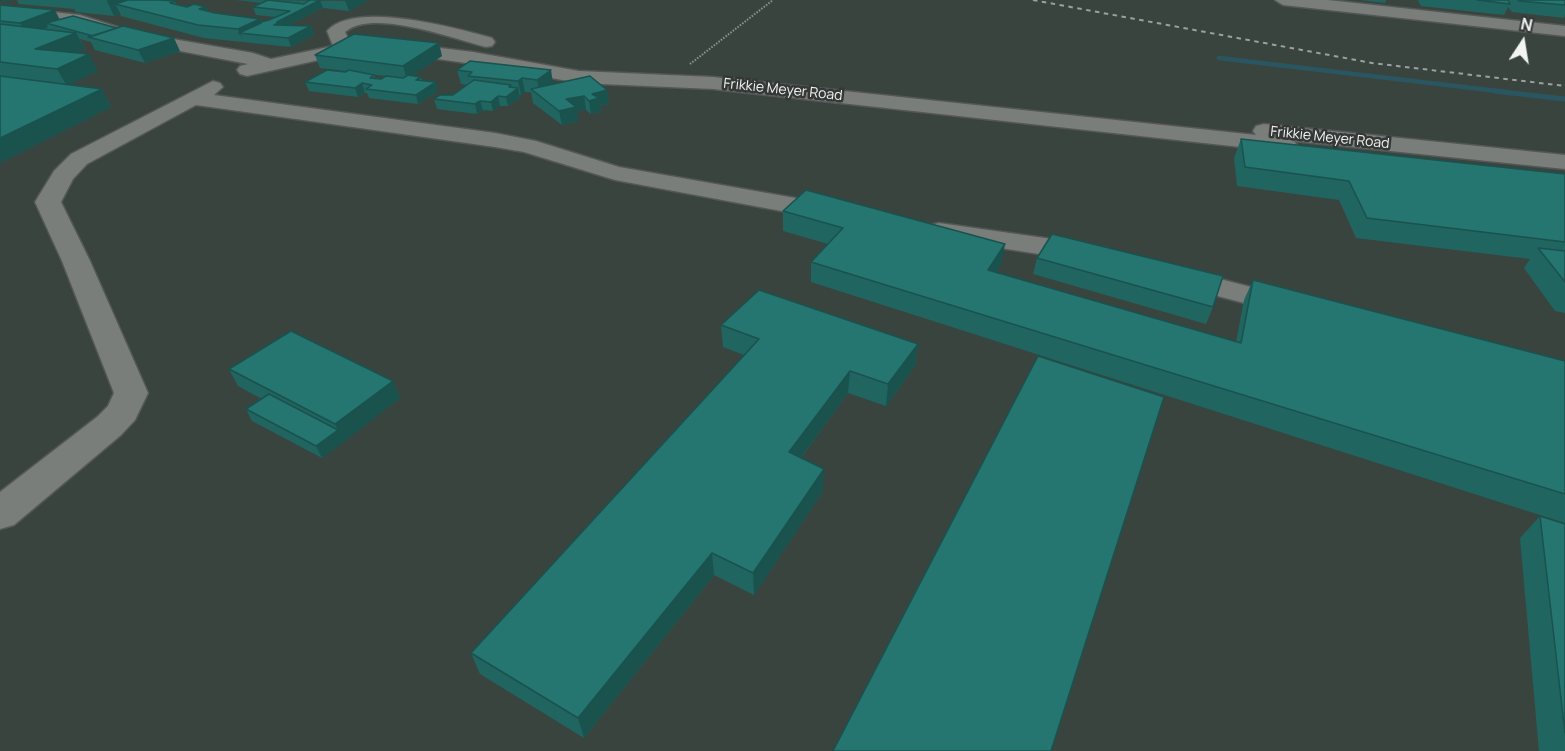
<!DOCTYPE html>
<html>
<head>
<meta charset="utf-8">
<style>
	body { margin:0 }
	#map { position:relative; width:1565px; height:751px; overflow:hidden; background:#343836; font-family:Manrope,sans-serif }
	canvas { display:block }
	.north { position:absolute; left:1493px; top:12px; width:60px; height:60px; -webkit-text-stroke:4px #343836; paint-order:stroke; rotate:12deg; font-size:16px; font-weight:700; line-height:24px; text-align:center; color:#f3f5f4 }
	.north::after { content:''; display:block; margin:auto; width:21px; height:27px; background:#f3f5f4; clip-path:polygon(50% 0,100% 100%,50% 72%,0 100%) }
</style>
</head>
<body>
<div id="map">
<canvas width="1565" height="751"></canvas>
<div class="north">N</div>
</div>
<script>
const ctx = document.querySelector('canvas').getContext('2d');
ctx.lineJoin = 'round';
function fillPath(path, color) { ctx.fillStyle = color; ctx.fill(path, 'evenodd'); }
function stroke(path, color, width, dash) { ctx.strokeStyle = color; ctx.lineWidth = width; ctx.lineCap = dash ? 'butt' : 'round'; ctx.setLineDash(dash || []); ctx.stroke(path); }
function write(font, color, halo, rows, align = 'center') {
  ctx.font = font + ' Manrope,sans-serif'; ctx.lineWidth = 5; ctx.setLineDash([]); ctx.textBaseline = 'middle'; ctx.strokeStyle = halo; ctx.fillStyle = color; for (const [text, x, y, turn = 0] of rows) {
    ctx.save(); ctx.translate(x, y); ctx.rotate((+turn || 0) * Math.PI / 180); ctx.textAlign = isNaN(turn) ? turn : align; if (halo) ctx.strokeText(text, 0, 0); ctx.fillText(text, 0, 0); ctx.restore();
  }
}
const built = new Path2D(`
	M0,0H1565V751H0Z`);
const streamFar1 = new Path2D(`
	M1219,58L1506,92`);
const stream = new Path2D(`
	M1494,91L1565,99`);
const path = new Path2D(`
	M690,64L773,0`);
const minor = new Path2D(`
	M1275,0H1328L1565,26V36L1283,5Z
	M0,6L80,15L133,32L253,53L271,59L333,46L327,31C355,0 455,28 492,38L495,42L492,46L486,47C453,39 373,8 345,32L350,42L368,39L473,52L579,71L713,77L1256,135L1253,131L1256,126L1264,124L1565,155V169L1294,141L1297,145L1294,150L1286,152L713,89L579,83L473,64L368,49L247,76L240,74L237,70L240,66L248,64L128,41L78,25L0,16Z
	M213,81L220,83L223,87L214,95L495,133L536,141L619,167L835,205L844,208L848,213L844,218L835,221L615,180L524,152L495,147L196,105L87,164L73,179L61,202L90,261L148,393L135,420L121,435L14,525L0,529V492L97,417L108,406L114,393L62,261L35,202L54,171L71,154Z
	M939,223L1059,240L1100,248L1104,254L1100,260L1090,262L930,237L926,231L930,225Z
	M1174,267L1301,300L1305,306L1301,312L1290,315L1164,282L1160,276L1164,270Z`);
const rail = new Path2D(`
	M1033,0L1372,63L1565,86`);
const wall = new Path2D(`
	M17,0H159L175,1L176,4L187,7H206L208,12L215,13L260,19L261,22L269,20L276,17L256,15L253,7L263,3L236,0L367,1L349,11L323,8L289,25L311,26L314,35L291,47L204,38L121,16L120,13L114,16L76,12L74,9L19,4Z
	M1360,0H1386L1385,3Z
	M1418,0H1565V15L1564,18L1512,12L1508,7L1504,15L1421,6Z
	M0,5L60,20L180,51L145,63L95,50L91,42L80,39L85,49L75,53L98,71L68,85L102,89L111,107L0,163Z
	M315,55L442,56L411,76L421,77L422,80L438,91L418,104L369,98L367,93H365L358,97L309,91L305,82L346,71L320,68ZM368,74L386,76L381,79L375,78L374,75Z
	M470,61L553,83L551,85L607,90L609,104L600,106L601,112L591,114L586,110L577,111L578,121L562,125L533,103L531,92H525L521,95H519L520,98L508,106H500L493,111L483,110L477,114L437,109L434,99L453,95L468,85L461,84L457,70Z
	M1241,139L1565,174V313L1555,311L1524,268L1530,259L1356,238L1339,200L1237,186L1234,158Z
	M783,211L1001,265L996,272L1236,342L1244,300L1253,280L1565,361V523L811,282V262L828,244L783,231Z
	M1037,258L1213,307L1206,324L1033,274Z
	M721,325L918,344L915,366L886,406L848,393L801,458L823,491L754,595L714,575L584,738L480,674L471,653L744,355L723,347Z
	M229,369L393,381L400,398L322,458L252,421L246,409L262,399L238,386Z
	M1540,516L1565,524V751H1539L1520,538Z`);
const shadedWall = new Path2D(`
	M2,0H14L3,3Z
	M108,0H153L115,4L120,13L114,16L107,1Z
	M320,0L323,8L283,28L274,25L277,22Z
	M345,0H367V1L349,11Z
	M206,7L211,19L199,9Z
	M55,10L61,22L46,23L48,27L27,35L20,23Z
	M260,19L264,31L239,33L243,41L238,29Z
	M311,26L314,35L291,47L288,38Z
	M76,33L85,49L45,65L35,49Z
	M174,38L180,51L145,63L138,50Z
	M439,43L442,56L407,79L403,66Z
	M89,54L98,71L67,86L57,69Z
	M551,70L553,83L540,93L537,80Z
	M522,78L525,92L521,95L518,81Z
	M436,82L438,91L418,104L416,95Z
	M362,83L365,93L358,97L355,88Z
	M511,85L512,92L518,88L520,98L508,106L506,97L509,87Z
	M102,89L111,107L0,163V138Z
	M607,90L609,104L600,106L601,112L591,114L589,101L592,94Z
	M498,96L500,106L493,111L491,102Z
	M584,96L586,110L577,111L578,121L562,125L559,111L566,99Z
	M480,101L483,110L477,114L475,104Z
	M1005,244L1001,265L984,291L988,270Z
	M918,344L915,366L886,406L888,384Z
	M850,371L848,393L789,474V452Z
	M393,381L400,398L344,442L335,424Z
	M338,430L344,442L322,458L316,446Z
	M824,469L823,491L754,595L753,573Z
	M712,553L714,575L584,738L578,718Z`);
const building = new Path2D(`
	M128,0H159L175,1L170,3L187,7L194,4L206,7L199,9L215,13L260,19L238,29L198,25L115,4Z
	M268,0L304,4L310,0H320L277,22H280L274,25L311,26L288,38L239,33L261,23V22L269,20L290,11L253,7Z
	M1477,0H1508L1510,4Z
	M1518,0H1565V5L1519,1Z
	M0,5L55,10L20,23L0,21Z
	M73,16L117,28L93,36L46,23Z
	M0,24L76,33L35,49L89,54L57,69L0,62Z
	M123,26L174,38L138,50L88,37Z
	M354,34L439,43L403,66L315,55Z
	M470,61L551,70L537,80L522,78L518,81L468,76L472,72L457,70Z
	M327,70L345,72L349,70L374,75L370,78L381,79L386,76L403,78L408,75L421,77L416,80L436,82L416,95L366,89L372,85L362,83L355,88L305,82Z
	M0,76L102,89L0,138Z
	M590,76L607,90L592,94L599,98L589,101L584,96L566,99L576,107L559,111L531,89Z
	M474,80L511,85L509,87L518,88L506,97L498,96L491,102L480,101L475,104L434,99L440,95H453Z
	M1241,139L1565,174V242L1367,218L1349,181L1245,167Z
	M806,190L1005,244L988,270L1241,343L1253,280L1565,361V494L811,262L843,228L783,211Z
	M1052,234L1223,276L1213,307L1037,258Z
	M1538,248L1565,251V282Z
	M759,290L918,344L888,384L850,371L789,452L824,469L753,573L712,553L578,718L471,653L759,339L721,325Z
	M291,331L393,381L335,424L229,369Z
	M1038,356L1164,397L1051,751H833Z
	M269,394L338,430L316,446L246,409Z
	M1540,516L1565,524V733Z`);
const farStreetnames = [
	["Frikkie Meyer Road",783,90,6],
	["Frikkie Meyer Road",1330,138,6]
];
fillPath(built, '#3a443f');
stroke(streamFar1, '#2a5661', 4.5);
stroke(stream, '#2a5661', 5);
stroke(minor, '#545756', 3);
stroke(path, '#8f9291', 2, [1.5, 1.5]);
fillPath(minor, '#797e7b');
stroke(rail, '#9da09e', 2, [4.5, 4.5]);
fillPath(wall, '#206560');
fillPath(shadedWall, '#1a524e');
fillPath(building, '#257570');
stroke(building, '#1a524e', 1.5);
write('14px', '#f3f5f4', '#343836', farStreetnames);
</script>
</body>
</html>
